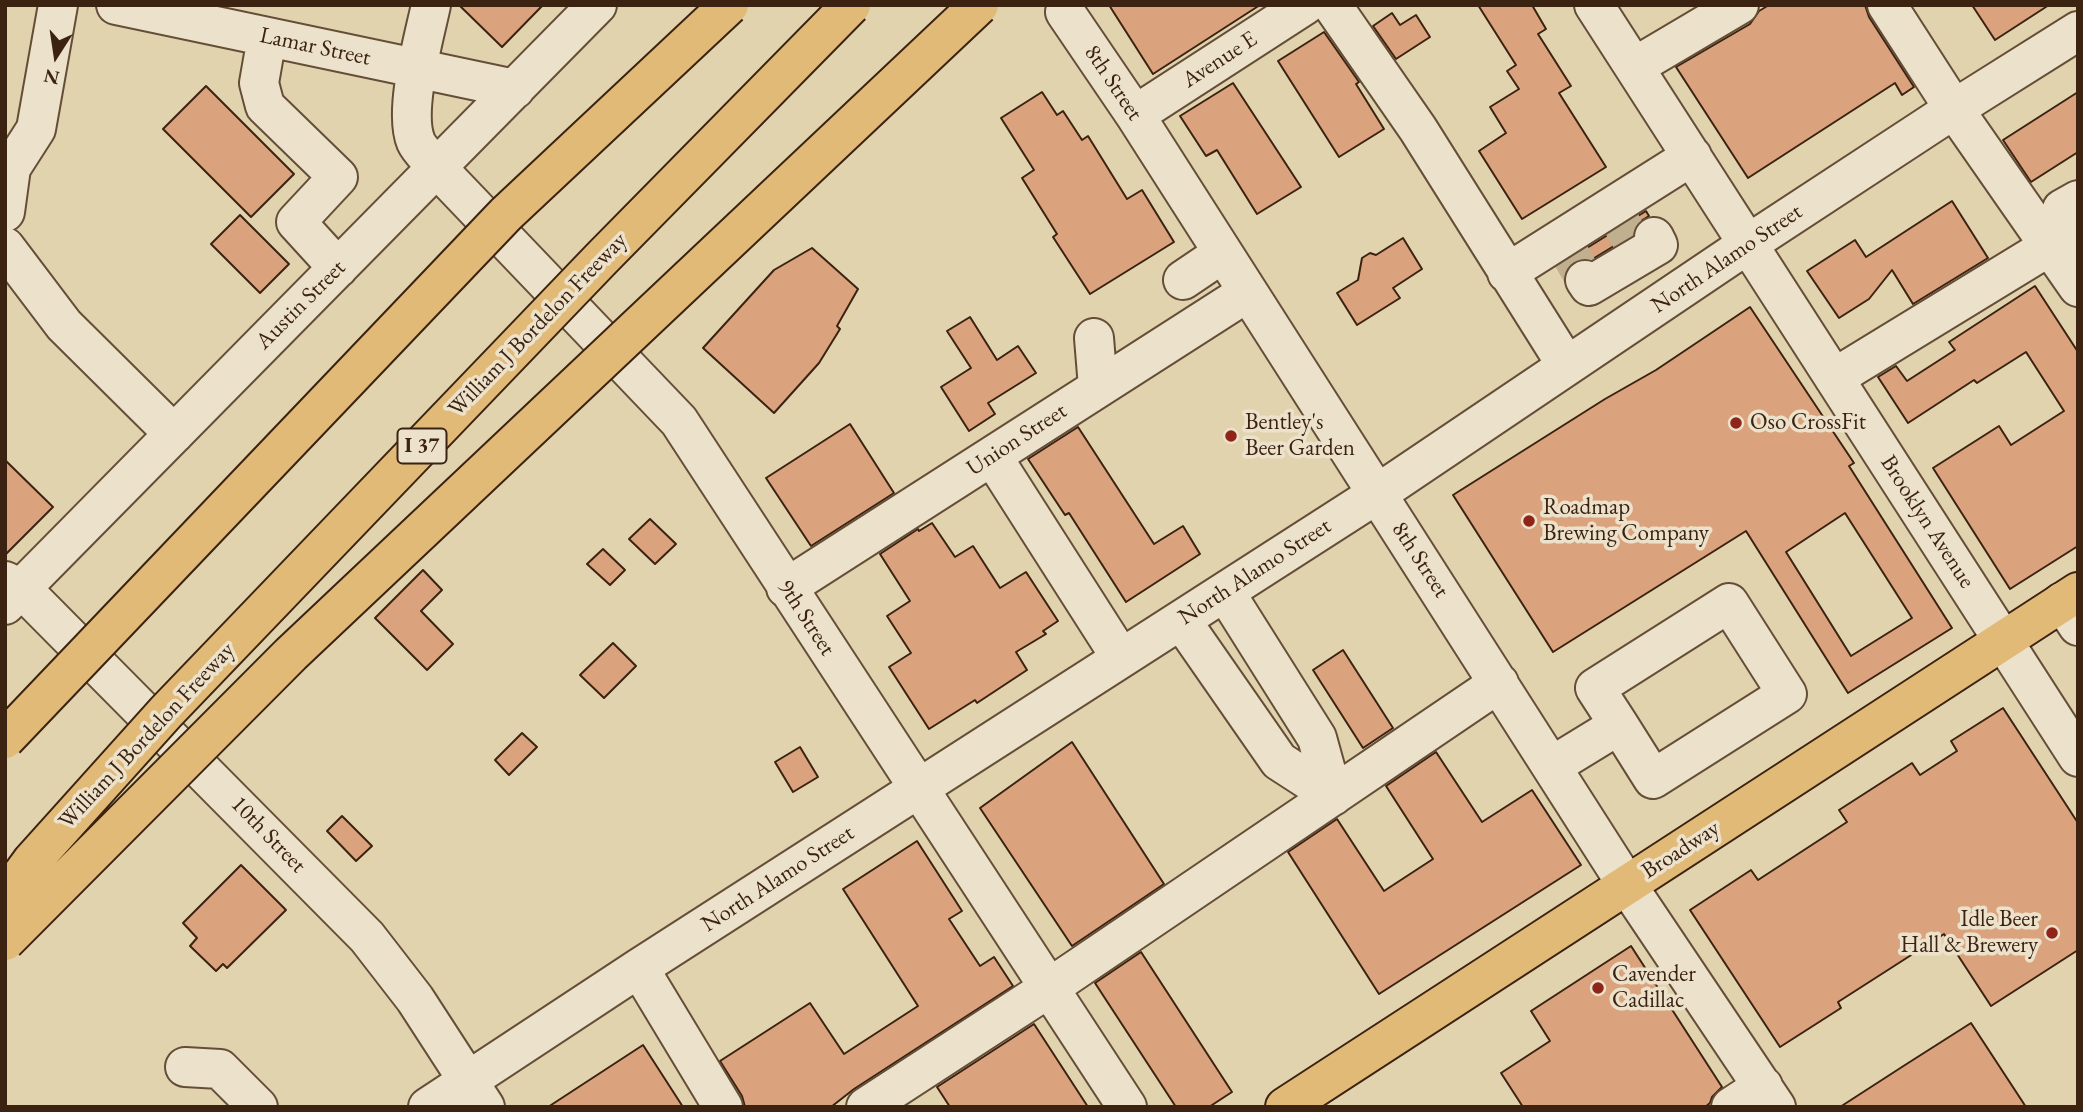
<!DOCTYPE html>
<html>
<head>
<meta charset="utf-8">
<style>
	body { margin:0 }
	#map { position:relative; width:2083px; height:1112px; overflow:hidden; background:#e2d3af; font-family:"EB Garamond",serif }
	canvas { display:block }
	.frame { position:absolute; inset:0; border:7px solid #3b2211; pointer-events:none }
	.north { position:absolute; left:21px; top:21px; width:70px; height:70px; -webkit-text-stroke:5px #ece2cb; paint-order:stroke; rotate:192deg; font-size:19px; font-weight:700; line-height:28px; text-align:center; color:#3b2211 }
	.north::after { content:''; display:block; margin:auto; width:24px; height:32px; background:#3b2211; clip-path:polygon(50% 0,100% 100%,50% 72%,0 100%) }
</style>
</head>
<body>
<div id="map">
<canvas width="2083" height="1112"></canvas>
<div class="frame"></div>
<div class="north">N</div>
</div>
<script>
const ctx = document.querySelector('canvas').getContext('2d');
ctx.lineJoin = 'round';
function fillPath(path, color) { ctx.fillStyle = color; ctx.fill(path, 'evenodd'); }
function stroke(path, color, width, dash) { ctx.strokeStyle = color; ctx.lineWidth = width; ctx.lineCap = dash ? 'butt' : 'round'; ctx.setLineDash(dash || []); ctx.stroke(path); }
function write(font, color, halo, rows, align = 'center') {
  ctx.font = font + ' "EB Garamond",serif'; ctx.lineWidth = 7; ctx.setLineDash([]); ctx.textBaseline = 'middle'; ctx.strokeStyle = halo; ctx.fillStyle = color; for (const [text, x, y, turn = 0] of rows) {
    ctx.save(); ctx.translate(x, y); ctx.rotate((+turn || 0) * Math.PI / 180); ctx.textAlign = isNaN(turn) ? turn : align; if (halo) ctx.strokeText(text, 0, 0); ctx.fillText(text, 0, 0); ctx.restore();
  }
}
const building = new Path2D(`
	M459,5H543L502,47Z
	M1109,5H1260L1153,74Z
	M1478,5H1532L1546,29L1538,34L1571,86L1559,93L1606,167L1522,219L1479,151L1506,133L1490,107L1519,89L1507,71L1516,65Z
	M1769,5H1865L1869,17L1914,87L1902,95L1895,83L1748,178L1676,67L1750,24L1759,11Z
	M1972,5H2049L1995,40Z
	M1392,13L1400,25L1416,15L1430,37L1396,59L1373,26Z
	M1324,32L1359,82L1356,84L1384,129L1339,157L1278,61Z
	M1233,83L1301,187L1257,214L1217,150L1206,156L1180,116Z
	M206,86L294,174L251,217L163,129Z
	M1042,92L1057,115L1063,111L1082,140L1088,136L1127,199L1142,190L1174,242L1090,294L1053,237L1057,234L1022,178L1034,170L1001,118Z
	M2078,92V152L2031,182L2003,140Z
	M1952,201L1988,258L1913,304L1892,270L1869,299L1839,318L1807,271L1855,240L1866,257Z
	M1646,211L1649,216L1636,224L1632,235L1591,260L1583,258L1573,262L1567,269L1563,263Z
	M240,215L289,264L260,293L211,244Z
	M1403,238L1422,269L1393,288L1400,298L1357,325L1337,293L1358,280L1362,258L1370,253L1376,255Z
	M812,248L858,289L837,326L840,329L819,363L774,413L703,348L774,270Z
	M2035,286L2078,352V546L2010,589L1933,468L1999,426L2011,445L2064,411L2026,352L1977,383L1974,380L1908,423L1878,377L1896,366L1907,381L1955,350L1949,342Z
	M1750,307L1854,463L1849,466L1952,628L1848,693L1746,531L1553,652L1453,495L1605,399L1656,370ZM1845,513L1912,618L1851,656L1786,552Z
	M970,317L997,360L1018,346L1036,373L988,403L995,414L969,431L941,387L971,368L947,331Z
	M850,424L894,493L811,546L766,478Z
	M1078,427L1154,544L1183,526L1200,554L1126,602L1069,513L1065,515L1028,459Z
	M5,460L53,507L5,555Z
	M650,519L676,544L655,564L629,539Z
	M932,523L955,557L973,546L1000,588L1026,572L1058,621L1043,631L1046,634L1016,652L1027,670L977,703L975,700L929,729L889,667L911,653L887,616L910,601L880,554L918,529L919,531Z
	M603,549L625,570L610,585L587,564Z
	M423,570L442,590L421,611L453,644L427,670L375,618Z
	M613,643L636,666L604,698L580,675Z
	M1343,650L1393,728L1363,748L1313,670Z
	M2003,708L2078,823V950L1991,1006L1944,934L1838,1002L1841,1008L1780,1047L1690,910L1751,870L1758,880L1847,822L1839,810L1912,763L1920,775L1957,751L1951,741Z
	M522,733L537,747L509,775L495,760Z
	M1072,742L1164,884L1072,946L980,808Z
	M800,747L818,777L793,792L775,762Z
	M1436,752L1482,822L1532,790L1581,865L1379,994L1288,852L1337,819L1384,891L1433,859L1386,786Z
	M342,816L372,846L356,861L327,831Z
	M917,841L962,911L949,919L980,966L994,957L1013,986L854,1089L831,1107H745L742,1096L720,1061L810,1003L844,1054L918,1006L843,889Z
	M241,865L286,910L227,968L223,964L216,971L190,946L197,938L183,923Z
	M1631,946L1722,1087L1712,1097L1710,1103L1705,1107H1523L1501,1073L1550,1041L1531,1011Z
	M1141,952L1232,1092L1209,1107H1176L1095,983Z
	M1971,1023L2026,1107H1840L1905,1065Z
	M1034,1024L1088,1107H950L937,1087Z
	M643,1045L683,1107H548Z`);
const minorTunnel = new Path2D(`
	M1620,221L1636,248
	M1569,252L1585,280`);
const minor = new Path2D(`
	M116,5L515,89
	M431,5C424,38 403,111 416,142C420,151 431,160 437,168L679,421L1127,1107
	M1332,5L1418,129L1567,366
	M1594,5L2078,757
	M1887,5L1954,109L2078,287
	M1065,12L1135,115L1627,885L1776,1107
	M267,37L259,83L265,106L338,177L296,222L338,268
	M1634,67L1739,5
	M1135,115L1305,5
	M2078,200L2062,209L2063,217L2078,240
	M5,212L11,168L36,129L58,5
	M5,247L64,325L174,434
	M1507,273L1692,156
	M1183,280L1223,253
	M1585,280L1589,286L1658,245L1654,237
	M1094,338L1098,387
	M1834,378L2050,246
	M992,456L1121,658
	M5,581L22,589L367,937L415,999L485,1107
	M786,588L1248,292
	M1225,592L1317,738L1333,796
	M2062,602L2078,626
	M5,605L597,5
	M1181,620L1279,761L1333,796
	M1552,766L1619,725L1653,779L1787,694L1729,603L1595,688L1619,725
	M639,968L723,1107
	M185,1067L220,1069L258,1107
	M428,1107L639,968L1377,494L1748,244L1954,109L2078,31
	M866,1107L1049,988L1499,683
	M1731,1107L1763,1086`);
const major = new Path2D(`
	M1285,1107L2078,592`);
const highwayBridge = new Path2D(`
	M5,739L506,214L729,5
	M5,898L32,861L166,712L601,259L851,5
	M5,941L291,654L979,5`);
const markers = [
	[1736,423,7,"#8f2418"],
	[1231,436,7,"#8f2418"],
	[1529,521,7,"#8f2418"],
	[2052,933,7,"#8f2418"],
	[1598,988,7,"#8f2418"]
];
const shields = [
	[422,446,49]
];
const shieldNames = [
	["I 37",422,446]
];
const streetNames = [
	["Lamar Street",315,47,12],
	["Avenue E",1220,60,-33],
	["8th Street",1113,83,56],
	["North Alamo Street",1727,259,-34],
	["Austin Street",301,305,-45],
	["William J Bordelon Freeway",538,325,-46],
	["Union Street",1017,440,-33],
	["Brooklyn Avenue",1927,522,57],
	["8th Street",1420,560,57],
	["North Alamo Street",1255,572,-33],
	["9th Street",806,618,57],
	["William J Bordelon Freeway",147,736,-47],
	["10th Street",268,835,46],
	["Broadway",1681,850,-33],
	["North Alamo Street",778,879,-33]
];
const poiNames = [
	["Bentley's",1245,423],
	["Beer Garden",1245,449],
	["Oso CrossFit",1750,423],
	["Roadmap",1543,508],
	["Brewing Company",1543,534],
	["Idle Beer",2038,920,"right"],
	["Hall & Brewery",2038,946,"right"],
	["Cavender",1612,975],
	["Cadillac",1612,1001]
];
fillPath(building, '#dba37d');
stroke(building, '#3b2211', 2);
stroke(minorTunnel, '#c1b08f', 38, [38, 19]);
stroke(minor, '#654e38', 42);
stroke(major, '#3b2211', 42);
stroke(minor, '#ece2cb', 38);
stroke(major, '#e1ba78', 38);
stroke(highwayBridge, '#3b2211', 42, []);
stroke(highwayBridge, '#e1ba78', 38);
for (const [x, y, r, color] of markers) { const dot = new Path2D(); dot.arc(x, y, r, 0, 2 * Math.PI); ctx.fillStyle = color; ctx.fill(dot); stroke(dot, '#ece2cb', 2.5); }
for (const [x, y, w] of shields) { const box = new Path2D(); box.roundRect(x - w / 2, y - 17.5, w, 35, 5); ctx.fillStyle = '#ece2cb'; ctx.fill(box); stroke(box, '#3b2211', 2); }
write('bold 21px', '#3b2211', null, shieldNames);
write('23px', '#3b2211', '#ece2cb', streetNames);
write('23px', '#3b2211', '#ece2cb', poiNames, 'left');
</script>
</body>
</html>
